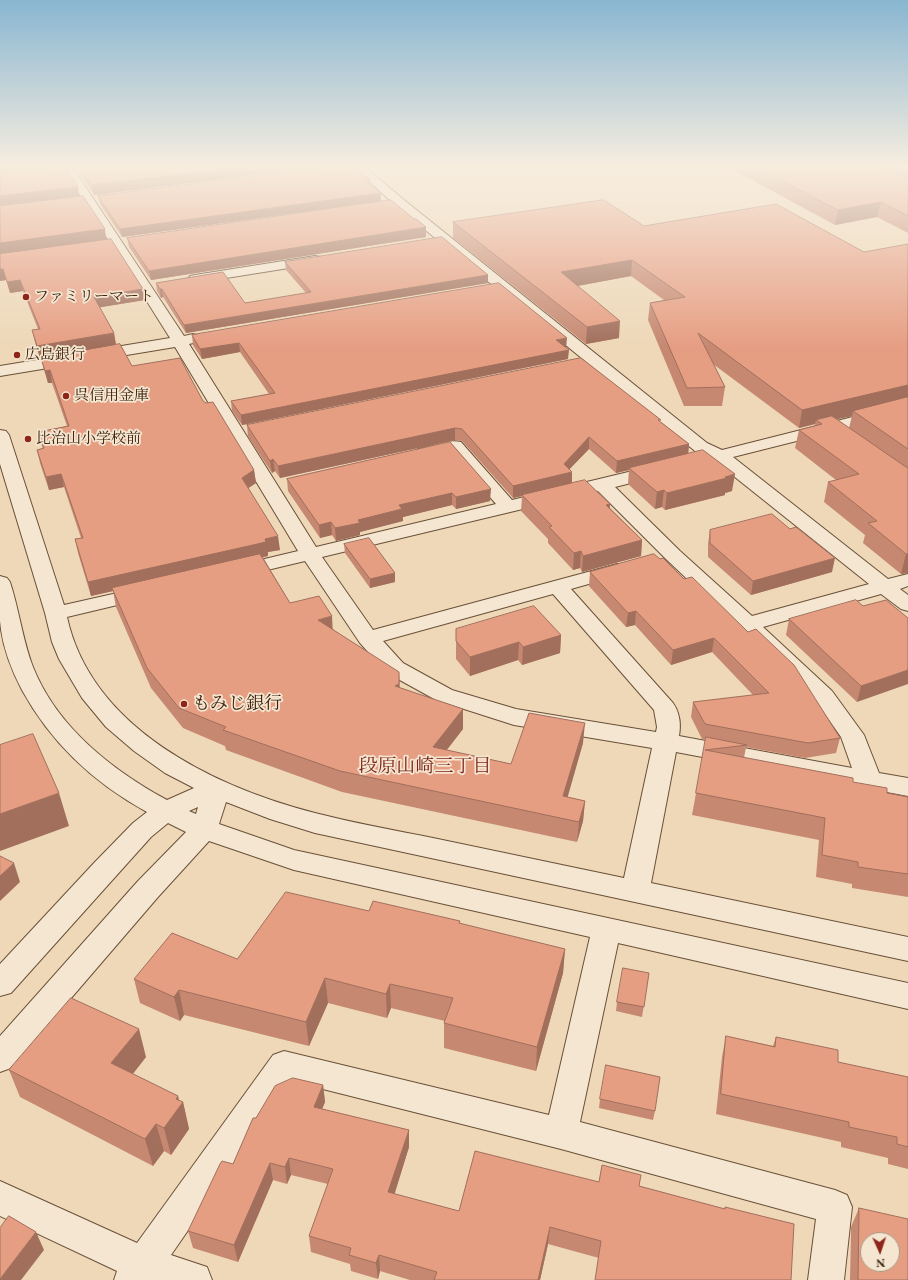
<!DOCTYPE html>
<html>
<head>
<meta charset="utf-8">
<style>
	body { margin:0 }
	#map { position:relative; width:908px; height:1280px; overflow:hidden; background:#eed8b8; font-family:"EB Garamond",serif }
	canvas { display:block }
	.north { position:absolute; left:860px; top:1232px; width:40px; height:40px; box-sizing:border-box; background:#f4e6d1; border:1px solid #ab9883; border-radius:50%; rotate:177deg; font-size:11px; font-weight:700; line-height:16px; text-align:center; color:#3e220d }
	.north::after { content:''; display:block; margin:auto; width:14px; height:18px; background:#8f2418; clip-path:polygon(50% 0,100% 100%,50% 72%,0 100%) }
</style>
</head>
<body>
<div id="map">
<canvas width="908" height="1280"></canvas>
<div class="north">N</div>
</div>
<script>
const ctx = document.querySelector('canvas').getContext('2d');
ctx.lineJoin = 'round';
function stroke(path, color, width, dash) { ctx.strokeStyle = color; ctx.lineWidth = width; ctx.lineCap = dash ? 'butt' : 'round'; ctx.setLineDash(dash || []); ctx.stroke(path); }
function fillPath(path, color) { ctx.fillStyle = color; ctx.fill(path, 'evenodd'); }
function write(font, color, halo, rows, align = 'center') {
  ctx.font = font + ' "EB Garamond","Noto Serif JP",serif'; ctx.lineWidth = 3.5; ctx.setLineDash([]); ctx.textBaseline = 'middle'; ctx.strokeStyle = halo; ctx.fillStyle = color; for (const [text, x, y, turn = 0] of rows) {
    ctx.save(); ctx.translate(x, y); ctx.rotate((+turn || 0) * Math.PI / 180); ctx.textAlign = isNaN(turn) ? turn : align; if (halo) ctx.strokeText(text, 0, 0); ctx.fillText(text, 0, 0); ctx.restore();
  }
}
const minor = new Path2D(`
	M63,168H73L184,336L193,334L198,336L201,339L198,342L189,344L316,547L496,504L451,452L424,458L418,457L415,453L418,449C431,446 448,439 461,442L512,500L703,454L695,451L396,206L355,168H366L404,200L707,443L722,450L908,403V413L733,457L888,579L908,574V586L900,589L908,595V611L901,609L881,594L763,627L832,691L864,735L879,773L908,778V796L676,752L651,883L908,937V961L315,833L270,819L226,802L219,824L294,850L908,983V1009L618,943L580,1122L835,1190L847,1195L852,1207L844,1280H808L816,1219L561,1149L291,1081L171,1255L207,1267L212,1280H114L117,1271L0,1216V1181L137,1243L273,1055L284,1051L549,1115L590,937L294,870L209,841L158,897L11,1068L0,1072V1036L138,881L186,832L168,823L151,837L11,993L0,996V964L94,863L133,823L147,812C94,783 51,743 22,690C11,669 2,646 0,621C0,606 0,591 0,576L7,578L10,582C19,609 23,642 33,667C57,727 112,770 167,800L194,788L165,773L134,751L106,727L82,698L59,659L52,642L45,613L0,464V430L6,431L9,435L64,605L144,587L151,589L154,593L151,597L67,617C91,728 214,787 315,813C353,823 394,830 433,838C497,851 560,865 624,878L652,748L514,725L436,700L387,673L360,643L305,561L238,577L231,575L228,571L231,567L298,551L175,347L0,376V366L170,338ZM716,462L869,584L752,616L680,551L615,487ZM598,491L666,559L816,701L841,737L852,768L679,736C681,725 680,713 673,703L571,589L624,574L627,570L624,566L617,564L610,566L373,630L322,557ZM553,594L654,710L657,727L656,732L516,709L452,690L403,663L383,641ZM198,807L196,814L189,811Z
	M315,256L320,257L322,260L320,263L195,283L190,282L188,279L190,276L195,275Z`);
const wall = new Path2D(`
	M0,168L78,187L79,197L106,240L143,289L145,300L100,307L114,333L116,345L132,366L203,401L254,470L256,483L248,488L280,550L268,552V556L263,557L290,603L333,629L400,688L463,709V729L446,750L511,764L583,743L567,797L585,801L583,821L577,842L342,792L226,750L225,746L183,728L151,688L116,607L113,591L91,596L78,553L75,539L81,538L64,487L49,490L40,463L37,450L43,449L38,432L67,426L52,383H48L44,370L41,358H40L35,342L32,330L38,329L23,291L10,293L6,280L0,281Z
	M78,168H311L94,195L80,174Z
	M730,168H908V233L877,217L835,225Z
	M370,180V184L381,201L122,237L100,204L98,196Z
	M453,222L644,226L864,252L908,244V573L901,574L863,543L865,535L824,502L828,482L836,480L795,448L799,430L815,426V424L799,428L713,364L725,387L722,406H684L648,320L650,303L664,300L631,276L577,286L619,338L586,344L453,238ZM852,416L849,428L836,419Z
	M426,237L151,280L129,247L127,238Z
	M285,262L488,275V283L186,333L163,297L161,298L157,291L156,283L245,303L306,293L286,270Z
	M192,335L566,348L568,359L242,425L232,411L231,401L269,394L240,352L202,359L193,345Z
	M661,422L689,444L688,454L732,491L725,493V495L665,510L662,507L655,509L628,484L629,470L616,473L589,449L569,469L572,483L610,504V508L642,540L641,556L582,572L580,568L573,570L548,543V539L521,511L522,496L513,498L462,441L455,440L280,478L275,471L272,473L248,437L247,425Z
	M450,442L490,501L456,509L452,505L403,517V521L360,532V535L336,541L332,535L320,538L288,491L287,479Z
	M710,530L832,572L751,595L708,557V544Z
	M344,544L395,582L370,588L345,553Z
	M654,554L840,738L836,753L805,758L746,747L744,758L853,782L887,793L908,797V897L852,888V884L816,877L819,840L692,815L706,739H702L691,717L693,702L753,695L712,652L671,665L635,625L626,627L589,586L590,572Z
	M863,606L908,618L857,702L786,635L789,619Z
	M456,629L561,635L560,653L522,665L518,660L470,676L456,659Z
	M369,911L460,921V924L565,949L563,973L536,1071L444,1048V1023L445,1021L391,1008L387,1018L328,1003L309,1046L184,1015L180,1021L140,1003L134,979L237,959Z
	M649,973L642,1017L616,1011L617,1002Z
	M726,1036L773,1046L776,1037L838,1062L908,1077V1169L888,1164V1158L841,1147V1142L716,1114L722,1057Z
	M146,1057L133,1074L178,1096L179,1101L183,1102L189,1129L171,1155L164,1151L153,1166L20,1097L9,1070Z
	M323,1085L325,1102L322,1109L409,1130V1147L394,1194L459,1211L599,1182L639,1186L725,1209L794,1224L599,1258L548,1244L540,1280H410L380,1271L378,1279L351,1271L350,1264L311,1252L309,1236L328,1184L291,1175L287,1184L273,1180L238,1262L193,1248L188,1231L233,1164L256,1118Z
	M600,1099L655,1111L653,1120L599,1108Z
	M859,1208L908,1280H850L851,1234V1227Z`);
const shadedWall = new Path2D(`
	M0,168H54L0,175Z
	M234,168H311L94,195L92,185Z
	M78,187L79,197L0,206V196Z
	M381,193V201L122,237L120,229Z
	M881,202L877,217L835,225L838,210Z
	M426,227V237L151,280L149,271Z
	M105,229L106,240L0,254V243Z
	M632,260L631,276L561,289V272Z
	M0,269H3L6,280L0,281Z
	M488,275V283L186,333L184,325Z
	M20,280L23,291L10,293L7,282Z
	M143,289L145,300L96,308L94,297Z
	M160,289H162L163,297L161,298Z
	M620,321L619,338L586,344L587,327Z
	M114,333L116,345L40,358L37,346Z
	M567,338L566,348L556,340Z
	M239,343L240,352L202,359L200,349Z
	M569,350L568,359L242,425L241,415Z
	M50,370L52,383H48L45,371Z
	M908,385V402L853,411L852,416L820,423L816,420L815,424L799,428L802,410Z
	M455,428V440L280,478L278,466Z
	M589,437V449L565,474L572,472V484L522,495V496L513,498V486L564,464Z
	M689,444L688,456L629,468V470L616,473L617,461Z
	M273,459L275,471L272,473L270,461Z
	M254,470L256,483L244,491L242,478Z
	M61,474L64,487L49,490L46,477Z
	M735,474L732,491L725,493V495L665,510L667,493Z
	M491,489L490,501L456,509V497Z
	M664,490L662,507L655,509L657,492Z
	M452,493V505L403,517V521L360,532V535L336,541L335,528L399,505Z
	M610,504L608,520L606,505Z
	M331,522L332,535L320,538L319,525Z
	M278,536L280,550L268,552V556L255,559L112,588L113,591L91,596L88,582Z
	M642,540L641,556L582,572L583,556Z
	M581,551L580,568L573,570L574,553Z
	M906,554H908V573L901,574Z
	M835,558L832,572L751,595L753,581Z
	M395,573V582L370,588V579Z
	M636,611L635,625L626,627L628,613Z
	M332,616L333,636L318,620Z
	M561,635L560,653L522,665L523,647Z
	M714,638L712,652L671,665L673,650Z
	M519,642L518,660L470,676V657Z
	M908,670V684L857,702L861,686Z
	M399,672L400,692L395,686Z
	M463,709V729L433,768V747Z
	M585,723L583,743L562,817L563,796Z
	M59,793L69,826L0,851V814Z
	M585,801L583,821L577,842L579,822Z
	M14,863L20,882L0,901V876Z
	M565,949L563,973L536,1071L537,1047Z
	M325,978L328,1003L309,1046L306,1022Z
	M390,984L391,1008L387,1018L386,994Z
	M179,990L184,1015L180,1021L174,997Z
	M139,1029L146,1057L119,1091L111,1063Z
	M323,1085L325,1102L316,1124L314,1107Z
	M178,1096L180,1106L183,1102L189,1129L171,1155L164,1128L176,1099Z
	M156,1124L164,1151L153,1166L145,1139Z
	M409,1130V1147L390,1209L388,1192Z
	M289,1158L291,1175L287,1184L285,1167Z
	M270,1163L273,1180L238,1262L234,1245Z
	M550,1227L548,1244L540,1280H538Z
	M36,1232L44,1250L21,1280H0V1279Z
	M379,1255L380,1271L378,1279L376,1263Z`);
const building = new Path2D(`
	M49,168H66L78,187L0,196V173Z
	M80,168H234L92,185Z
	M322,168H356L370,180L366,181L381,193L120,229L98,196Z
	M758,168H882L908,179V216L881,202L838,210Z
	M83,196L105,229L0,243V206Z
	M391,200L414,219H416L426,227L149,271L127,238Z
	M604,200L644,226L776,204L864,252L908,244V385L802,410L698,333L725,387L687,388L650,303L685,297L632,260L561,272L620,321L587,327L453,222Z
	M442,237L488,275L184,325L162,289H160L156,283L223,272L245,303L311,292L285,262Z
	M111,239L143,289L94,297L114,333L37,346L32,330L40,329L20,280L7,282L3,269H0V254Z
	M499,283L567,338L556,340L569,350L241,415L231,401L275,393L239,343L200,349L192,335Z
	M120,344L132,366L180,358L203,401L206,403L213,402L254,470L242,478L278,536L265,539L266,542L253,545L88,582L75,539L83,538L61,474L46,477L37,450L44,448L38,432L69,426L50,370L45,371L41,358Z
	M581,358L661,420H658L689,444L617,461L589,437L564,464L572,472L513,486L462,429L455,428L278,466L273,459L270,461L247,425Z
	M908,397V449L853,411Z
	M832,416L906,467H908V554H906L868,523L877,521L828,482L859,474L799,430L822,424L816,420Z
	M450,442L491,489L456,497L452,493L399,505L402,509L358,520L360,523L335,528L331,522L319,525L287,479Z
	M703,450L735,474L725,477L727,478L667,493L664,490L657,492L629,468Z
	M585,480L610,504L606,505L642,540L583,556L581,551L574,553L549,527L552,526L522,495Z
	M772,514L790,529L796,527L835,558L753,581L710,543V530Z
	M369,538L395,573L370,579L344,544Z
	M260,554L290,603L319,596L332,616L318,620L399,672V684L395,686L463,709L433,747L511,764L529,713L585,723L563,796L585,801L579,822L340,771L223,730L226,727L179,708L147,668L112,588Z
	M654,554L660,559L663,558L684,579L692,577L748,632L756,629L794,665L840,738L808,743L705,724L693,702L769,693L714,638L673,650L636,611L628,613L590,572Z
	M856,600L863,606L886,600L908,618V670L861,686L789,619Z
	M534,606L561,635L523,647L519,642L470,657L456,641V629Z
	M33,734L59,793L0,814V745Z
	M706,737L747,745L705,750L853,778V782L887,788V793L908,797V874L858,867V862L822,855L825,818L696,793Z
	M0,856L14,863L0,876Z
	M286,892L369,911L373,901L460,921L459,923L565,949L537,1047L444,1023L453,998L390,984L386,994L325,978L306,1022L179,990L174,997L134,979L172,933L237,959Z
	M623,968L649,973L644,1007L617,1002Z
	M71,998L139,1029L111,1063L178,1096L176,1099L183,1102L164,1128L156,1124L145,1139L9,1070Z
	M726,1036L775,1047L776,1037L838,1050V1062L908,1077V1147L897,1144V1137L849,1127V1122L721,1094Z
	M606,1065L660,1077L655,1111L600,1099Z
	M293,1078L323,1085L314,1107L409,1130L388,1192L459,1211L475,1151L599,1182L602,1165L641,1175L639,1186L725,1209V1207L794,1224L791,1280H595L601,1241L550,1227L538,1280H434L437,1272L379,1255L376,1263L349,1255L351,1248L309,1236L333,1169L289,1158L285,1167L270,1163L234,1245L188,1231L220,1164L222,1161L233,1164L253,1118H256L275,1086Z
	M859,1208L908,1219V1280H858L859,1214ZM868,1240H892V1264H868Z
	M9,1216L36,1232L0,1279V1228Z`);
const markers = [
	[26,297,4,"#8f2418"],
	[17,355,4,"#8f2418"],
	[66,396,4,"#8f2418"],
	[28,439,4,"#8f2418"],
	[184,704,4,"#8f2418"]
];
const farPoinames = [
	["ファミリーマート",34,297],
	["広島銀行",25,355],
	["呉信用金庫",74,396],
	["比治山小学校前",36,439]
];
const poiNames = [
	["もみじ銀行",192,704]
];
const neighbourhoodNames = [
	["段原山崎三丁目",425,767]
];
stroke(minor, '#6a5038', 2);
fillPath(minor, '#f4e6d1');
fillPath(wall, '#c68871');
fillPath(shadedWall, '#a16f5c');
fillPath(building, '#e69e83');
stroke(building, '#a16f5c', 1);
const sky = ctx.createLinearGradient(0, 0, 0, 347);
sky.addColorStop(0, '#88b6d1');
sky.addColorStop(0.48, '#f7eddf');
sky.addColorStop(1, '#f7eddf00');
ctx.fillStyle = sky;
ctx.fillRect(0, 0, 908, 347);
for (const [x, y, r, color] of markers) { const dot = new Path2D(); dot.arc(x, y, r, 0, 2 * Math.PI); ctx.fillStyle = color; ctx.fill(dot); stroke(dot, '#f4e6d1', 1.5); }
write('15px', '#3e220d', '#f4e6d1', farPoinames, 'left');
write('18px', '#3e220d', '#f4e6d1', poiNames, 'left');
write('19px', '#7a1f14', '#f4e6d1', neighbourhoodNames);
</script>
</body>
</html>
